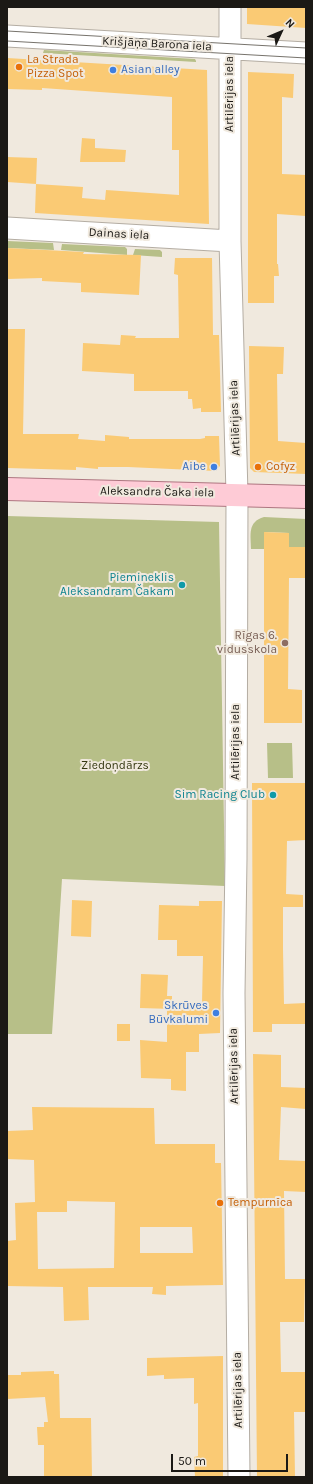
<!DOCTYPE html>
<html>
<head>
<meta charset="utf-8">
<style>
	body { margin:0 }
	#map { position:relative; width:313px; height:1484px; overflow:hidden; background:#f0e9de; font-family:Karla,sans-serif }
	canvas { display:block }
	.frame { position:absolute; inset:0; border:8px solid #1b1915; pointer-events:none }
	.north { position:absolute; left:261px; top:12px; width:40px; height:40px; -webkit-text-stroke:3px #f0e9de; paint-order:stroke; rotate:46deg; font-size:11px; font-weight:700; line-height:16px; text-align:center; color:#1b1915 }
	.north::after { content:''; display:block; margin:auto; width:14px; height:18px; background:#1b1915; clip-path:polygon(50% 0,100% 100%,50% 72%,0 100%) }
	.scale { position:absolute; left:171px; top:1454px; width:117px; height:18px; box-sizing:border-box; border:2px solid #1b1915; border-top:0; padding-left:5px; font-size:12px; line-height:14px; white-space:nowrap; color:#1b1915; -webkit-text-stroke:3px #f0e9de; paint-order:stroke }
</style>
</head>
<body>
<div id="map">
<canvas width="313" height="1484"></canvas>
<div class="frame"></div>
<div class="north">N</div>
<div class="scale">50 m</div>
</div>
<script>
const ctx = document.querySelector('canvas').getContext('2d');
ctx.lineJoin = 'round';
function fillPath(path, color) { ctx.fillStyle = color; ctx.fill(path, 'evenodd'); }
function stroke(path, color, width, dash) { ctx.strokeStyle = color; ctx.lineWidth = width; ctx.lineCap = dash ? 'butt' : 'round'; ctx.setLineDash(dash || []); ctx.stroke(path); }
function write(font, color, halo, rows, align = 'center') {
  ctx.font = font + ' Karla,sans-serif'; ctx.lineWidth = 4; ctx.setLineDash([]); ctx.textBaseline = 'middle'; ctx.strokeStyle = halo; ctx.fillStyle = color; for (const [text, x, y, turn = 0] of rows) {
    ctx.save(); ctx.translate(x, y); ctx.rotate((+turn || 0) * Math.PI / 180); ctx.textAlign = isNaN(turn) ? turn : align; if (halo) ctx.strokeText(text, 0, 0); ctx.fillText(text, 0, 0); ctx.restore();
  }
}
const green = new Path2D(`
	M44,50L195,59L196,61V62L43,53Z
	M7,241L53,243L54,250L7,248Z
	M62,244L125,247L127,249V255L61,250Z
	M135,249L160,250L162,252V257L133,255Z
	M7,516L219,522L225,886L62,879L52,1034H7Z
	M264,517L306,519V547H289V533L265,532L264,549H251C251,535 247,522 264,517Z
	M267,743H292L293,778H268Z`);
const building = new Path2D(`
	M247,7H306V28L247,24Z
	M7,58L207,70L209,224L35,213L36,184L83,187L82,198L105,200L106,190L179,195V150H172V97L42,88V90L7,89Z
	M248,72L294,74L293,98L282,97V174L306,175V216L277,214V264H278L279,276H274V303H248Z
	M82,138L95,139V148L126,150L125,162H80Z
	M7,157L37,158L36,184L7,182Z
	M7,248L84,252L83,254L141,255L139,295L81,292V283L42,281V278L7,279Z
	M175,258H212L213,335H219L221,412H201V408L193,409L192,399H188V391H134V374L82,371L83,343L120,345L121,335L136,336L135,338H179L178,275L174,274Z
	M7,329H25L23,434H79L78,439L105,441V435L129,437V439H200L205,438V436H219L220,466L215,471L128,467H98V469L76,467V470L7,468Z
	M249,346L284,347L283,374H277L278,441L306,443V474L254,472L250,468Z
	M264,532L289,533V547H306V578H289L288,689L302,690V723H264Z
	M252,783H306V840L287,841L286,894L303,895V907H283V949L284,1004L306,1003V1024H272V1032H253Z
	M72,900L92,901L91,937L71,936Z
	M199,901H222L220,1033L199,1034V1052H186V1091L171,1090V1079L141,1078L140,1040L167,1042V1010L200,1007L199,1003H202L203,956H177V940H158L159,905L199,906Z
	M141,974L168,975L167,996H172V1009L140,1008Z
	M117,1024H130V1041H117Z
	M253,1054L281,1055V1087L306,1088V1109L281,1107L279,1160L306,1161V1192L284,1191L285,1279H305L304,1322H280L281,1372H306V1412H294L295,1477H257Z
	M32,1107L154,1108L155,1144H215V1163H221L223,1285L166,1286V1295L152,1294L153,1287H88L89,1320L64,1321L63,1287L7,1286V1241L16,1240L15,1203L35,1202L34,1160L7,1159V1131L33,1130ZM67,1201L115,1202L114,1268L38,1269L37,1212H67ZM140,1227H192L193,1253H140Z
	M223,1356V1477H195L194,1457L198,1456V1403L194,1404V1378L164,1379V1375L147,1376V1358Z
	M54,1371V1374H59L60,1418H91L92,1477H44V1445H38L37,1427H44V1422H48L45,1397L7,1399V1375H21V1372Z`);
const minor = new Path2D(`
	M230,7V241L237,494L236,859L234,993L239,1477
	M7,36L306,53
	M7,228L230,241`);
const major = new Path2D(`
	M7,489L306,497`);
const tram = new Path2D(`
	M7,31L306,48
	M7,41L306,58`);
const markers = [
	[19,67,4,"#e8710a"],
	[113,70,4,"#3f7fe0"],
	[214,467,4,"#3f7fe0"],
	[258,467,4,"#e8710a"],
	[182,585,4,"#0f9aa8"],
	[285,643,4,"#8d6e63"],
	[273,795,4,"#0f9aa8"],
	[216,1013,4,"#3f7fe0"],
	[220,1203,4,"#e8710a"]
];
const streetNames = [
	["Krišjāņa Barona iela",157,44,3],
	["Artilērijas iela",230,94,-90],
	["Dainas iela",119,234,3],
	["Artilērijas iela",235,418,-92],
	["Aleksandra Čaka iela",157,492,1],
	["Artilērijas iela",236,742,-90],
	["Artilērijas iela",234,1066,-91],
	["Artilērijas iela",238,1390,-91]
];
const foodNames = [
	["La Strada",27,60],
	["Pizza Spot",27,74],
	["Cofyz",266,467],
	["Tempurnīca",228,1203]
];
const shopNames = [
	["Asian alley",121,70,"left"],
	["Aibe",206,467],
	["Skrūves",208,1006],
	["Būvkalumi",208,1020]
];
const cultureNames = [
	["Piemineklis",174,578],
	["Aleksandram Čakam",174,592],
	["Sim Racing Club",265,795]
];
const educationNames = [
	["Rīgas 6.",277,636],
	["vidusskola",277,650]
];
const parkNames = [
	["Ziedoņdārzs",115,766]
];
fillPath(green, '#b7bf88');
fillPath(building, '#faca74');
stroke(minor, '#b4ada3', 23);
stroke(major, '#ae7680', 24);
stroke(minor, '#fff', 21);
stroke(major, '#fecbd6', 22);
stroke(tram, '#77736c', 1);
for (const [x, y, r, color] of markers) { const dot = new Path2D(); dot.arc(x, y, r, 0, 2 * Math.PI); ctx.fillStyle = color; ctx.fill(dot); stroke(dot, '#f0e9de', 1.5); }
write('12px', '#1b1915', '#f0e9de', streetNames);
write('12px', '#c56008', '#f0e9de', foodNames, 'left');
write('12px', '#366cbe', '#f0e9de', shopNames, 'right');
write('12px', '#0d838f', '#f0e9de', cultureNames, 'right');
write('12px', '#785e54', '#f0e9de', educationNames, 'right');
write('12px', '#353912', '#f0e9de', parkNames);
</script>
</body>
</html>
